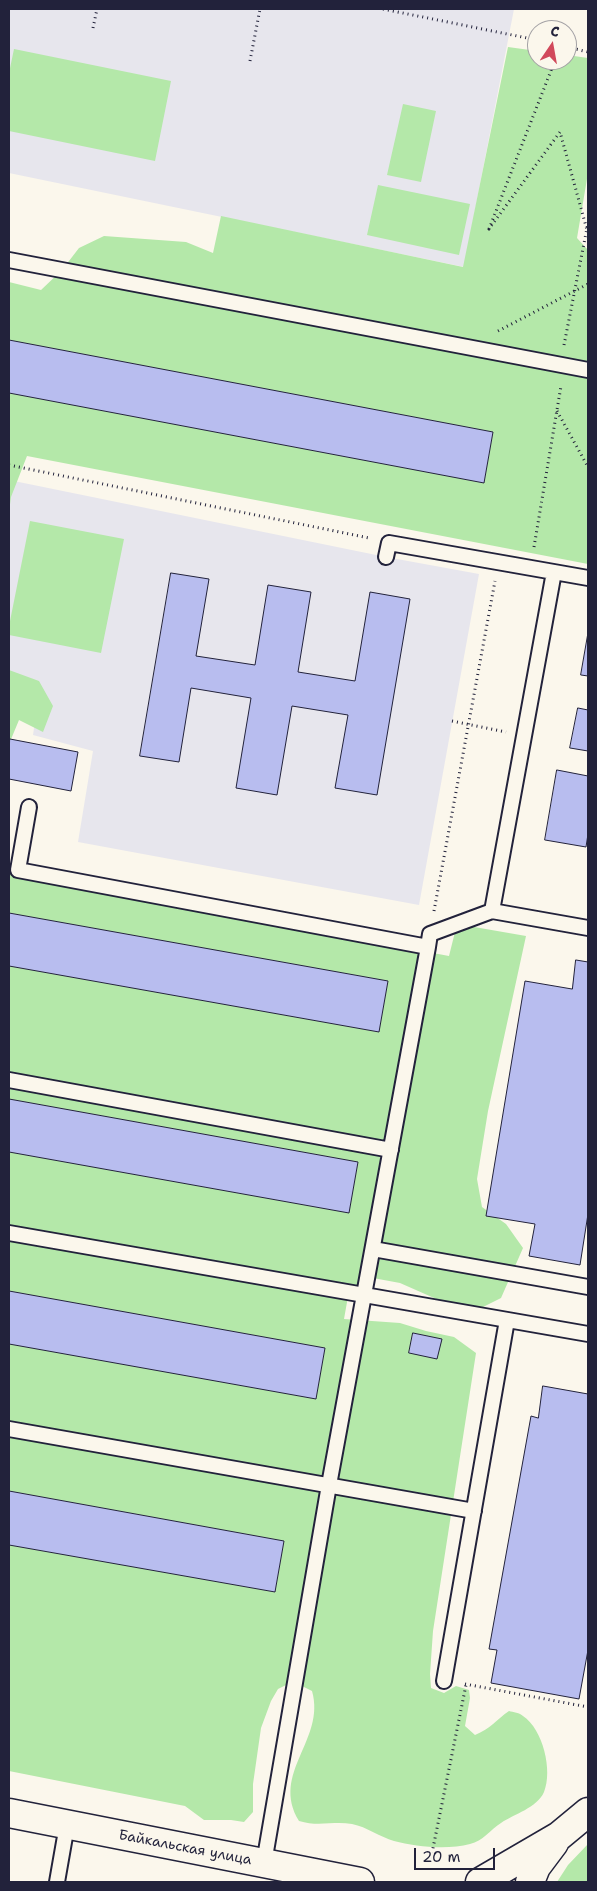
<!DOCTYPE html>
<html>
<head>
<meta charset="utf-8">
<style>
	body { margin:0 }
	#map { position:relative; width:597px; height:1891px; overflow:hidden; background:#fbf7ec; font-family:"Shantell Sans",sans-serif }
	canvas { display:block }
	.frame { position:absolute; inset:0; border:10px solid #22223b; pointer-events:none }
	.north { position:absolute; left:527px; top:20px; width:50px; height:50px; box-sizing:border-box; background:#fbf7ec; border:1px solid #a4a2a5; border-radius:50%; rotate:12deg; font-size:14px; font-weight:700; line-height:20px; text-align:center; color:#22223b }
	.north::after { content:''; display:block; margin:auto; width:18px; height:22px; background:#d1495b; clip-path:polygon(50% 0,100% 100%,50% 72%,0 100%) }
	.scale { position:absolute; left:414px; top:1848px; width:81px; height:22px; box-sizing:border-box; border:2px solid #22223b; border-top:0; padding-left:6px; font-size:15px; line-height:18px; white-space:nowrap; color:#22223b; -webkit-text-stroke:4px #fbf7ec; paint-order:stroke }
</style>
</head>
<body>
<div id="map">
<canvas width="597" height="1891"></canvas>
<div class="frame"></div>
<div class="north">С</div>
<div class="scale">20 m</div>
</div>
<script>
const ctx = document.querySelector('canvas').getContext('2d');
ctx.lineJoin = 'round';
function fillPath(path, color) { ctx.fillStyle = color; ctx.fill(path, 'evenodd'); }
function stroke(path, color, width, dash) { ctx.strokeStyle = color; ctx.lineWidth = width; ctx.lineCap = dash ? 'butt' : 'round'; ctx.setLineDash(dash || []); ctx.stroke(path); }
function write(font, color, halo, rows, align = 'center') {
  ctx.font = font + ' "Shantell Sans",sans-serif'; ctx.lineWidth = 5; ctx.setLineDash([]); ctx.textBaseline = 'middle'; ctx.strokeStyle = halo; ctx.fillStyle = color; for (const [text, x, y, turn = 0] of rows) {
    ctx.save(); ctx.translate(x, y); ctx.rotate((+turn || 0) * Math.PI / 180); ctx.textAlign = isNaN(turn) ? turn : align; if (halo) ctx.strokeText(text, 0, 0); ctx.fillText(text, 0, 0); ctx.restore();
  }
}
const built = new Path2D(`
	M9,9H514L464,267L9,173Z
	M9,480L386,557L479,574L419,905L78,842L93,751L33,735L39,693L9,685Z`);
const green = new Path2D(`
	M508,47L537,51V60H567V55L588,58V173L577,238L588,250V564L27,456L11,497L9,512V393L484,483L493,432L9,340V282L41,290L62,270L79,248L104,236L186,242L213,253L221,216L463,267Z
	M14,49L171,81L155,161L9,131V73Z
	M403,104L436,111L421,182L387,175Z
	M378,185L470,204L459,255L367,235Z
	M30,521L124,539L101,653L9,635V626Z
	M9,670L39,681L53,706L43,732L19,720L9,744Z
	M9,874L449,956L457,924L526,936L488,1111L477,1179L482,1207L506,1224L523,1248L501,1298L475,1311L450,1305L400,1283L373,1278L349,1291L344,1319L400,1323L426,1331L454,1337L476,1353L433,1631L430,1674L431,1688L444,1693L456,1686L469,1690L470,1698L465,1726L475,1735C490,1729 496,1720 509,1711C513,1712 520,1713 523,1716C543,1729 553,1771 544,1792C537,1808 514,1814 501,1823C490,1830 483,1841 470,1844C448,1850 416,1847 394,1841C380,1837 367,1827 352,1824C333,1821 318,1827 299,1821C270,1773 326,1740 312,1691L300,1685L290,1683L278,1689L271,1701L261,1728L253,1784V1812L244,1822L231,1820H204L185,1806L9,1771V1545L275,1592L284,1541L9,1491V1344L316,1399L325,1348L9,1291V1152L349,1213L358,1162L9,1099V966L379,1032L388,981L9,913ZM413,1333L441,1339L437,1358L409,1352Z
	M588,1844V1882H557L568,1865Z`);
const building = new Path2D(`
	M9,340L493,432L484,483L9,393Z
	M171,573L209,579L196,656L255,665L268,585L311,592L298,672L355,681L370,592L410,599L377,795L335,788L348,715L292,706L277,795L236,788L251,698L191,688L179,762L140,756Z
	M588,633V676L581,675Z
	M578,708L588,710V751L570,748Z
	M10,739L78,752L71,791L9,779Z
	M557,770L588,776V834L586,847L545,840Z
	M9,913L388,981L379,1032L9,966Z
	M576,960L588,962V1214L580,1265L529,1256L535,1224L486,1216L525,981L572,989Z
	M9,1099L358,1162L349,1213L9,1152Z
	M9,1291L325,1348L316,1399L9,1344Z
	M413,1333L442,1339L437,1359L409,1353Z
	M543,1386L588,1394V1650L579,1699L491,1683L497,1650L489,1649L531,1416L538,1418Z
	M9,1491L284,1541L275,1592L9,1545Z`);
const path = new Path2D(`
	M383,9L537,40
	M93,28L97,9
	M567,47L588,52
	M551,60L552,68L489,229L560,132L587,230
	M250,61L260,9
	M498,331L588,284
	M564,345L588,223
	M557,411L588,467
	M9,465L369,538
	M534,547L561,386
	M452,721L506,732
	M434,911L495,581
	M465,1684L588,1707
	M430,1863L466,1685`);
const service = new Path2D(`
	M9,260L588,370
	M386,557L389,543L554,572
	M29,807L18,870L428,947L430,934L492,911L554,572L588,578
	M492,911L588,928
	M9,1080L391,1150
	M9,1233L588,1334
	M373,1249L588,1287
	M9,1429L474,1511
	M444,1681L507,1320
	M264,1863L329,1485L428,947
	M57,1882L67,1825`);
const tertiary = new Path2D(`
	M9,1813L360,1882
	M480,1882L559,1836L588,1812
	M530,1882L536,1867L554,1843`);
const streetNames = [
	["Байкальская улица",185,1848,11]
];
fillPath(built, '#e7e6ed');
fillPath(green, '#b4e8a9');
fillPath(building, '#b8bdef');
stroke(building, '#22223b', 1);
stroke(service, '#22223b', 18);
stroke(tertiary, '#22223b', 31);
stroke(path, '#22223b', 3, [1, 4]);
stroke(service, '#fbf7ec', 14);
stroke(tertiary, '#fbf7ec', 28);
write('14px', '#22223b', '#fbf7ec', streetNames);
</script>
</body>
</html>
